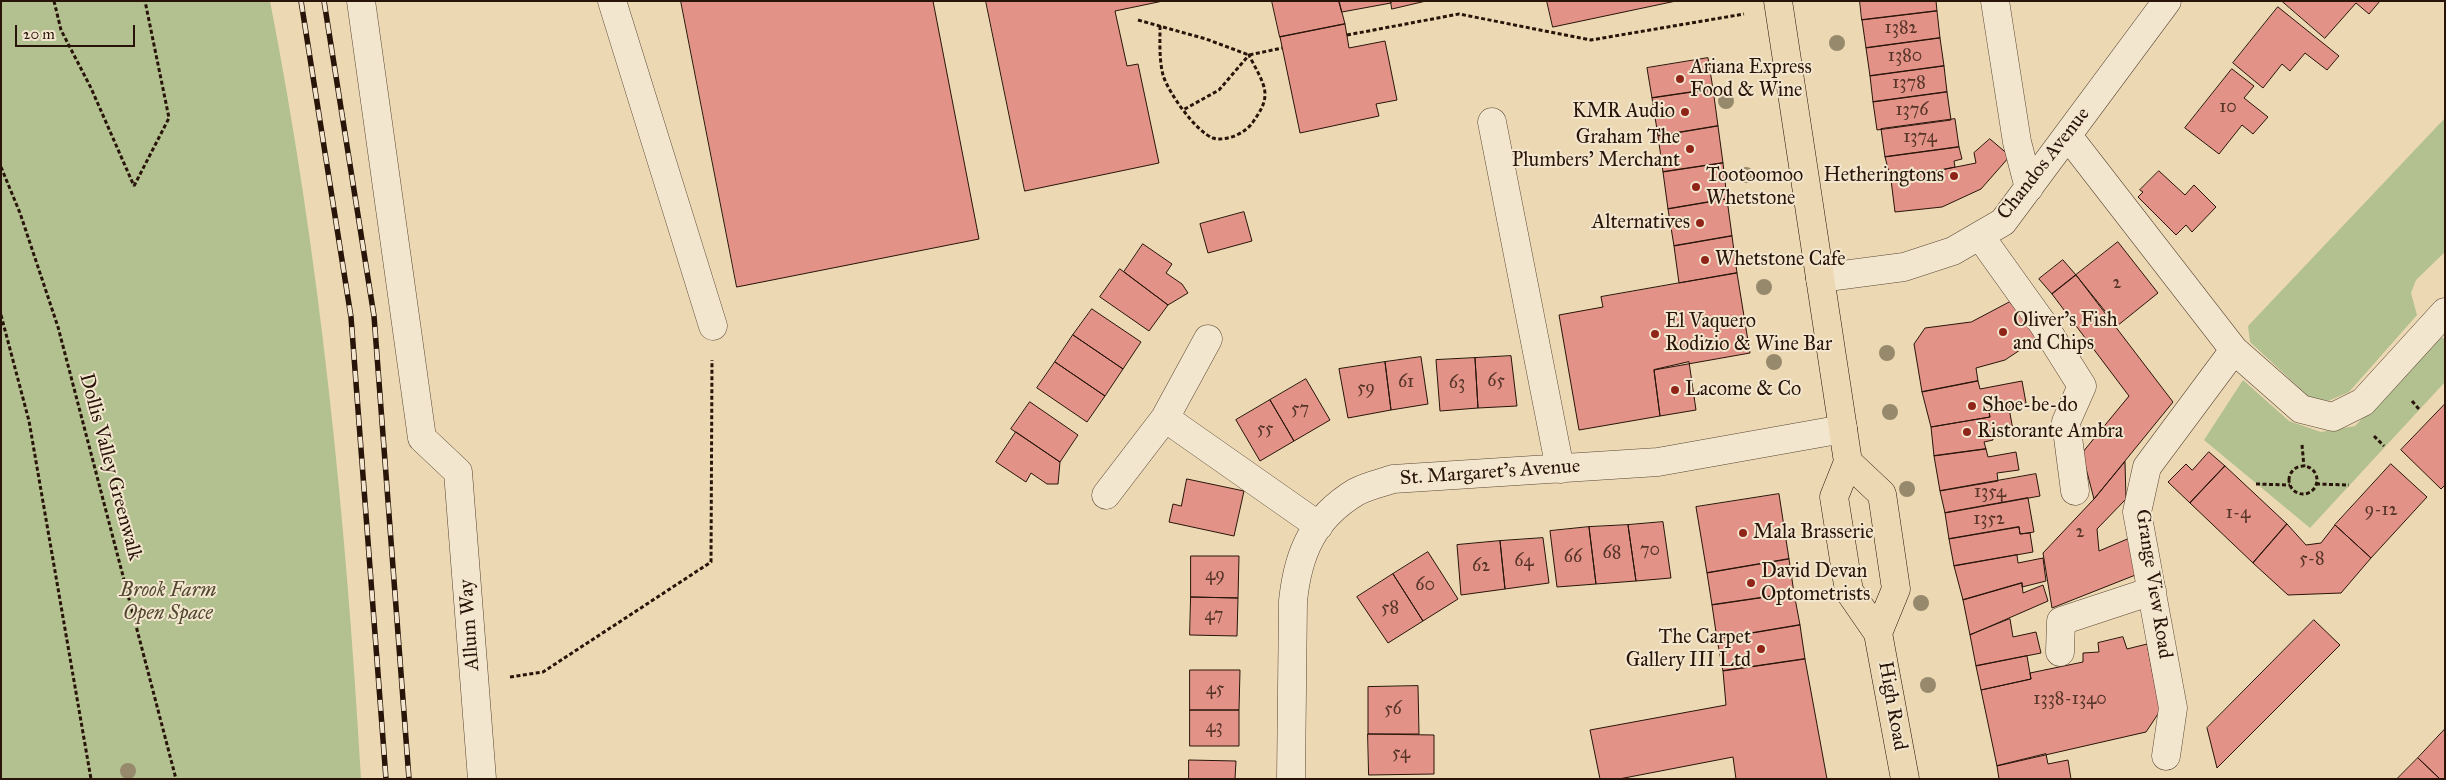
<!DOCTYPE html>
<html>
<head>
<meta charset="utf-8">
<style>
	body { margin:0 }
	#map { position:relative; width:2446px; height:780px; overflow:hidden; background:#ecd9b4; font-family:"IM FELL Great Primer",serif }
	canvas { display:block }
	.frame { position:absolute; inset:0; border:2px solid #281409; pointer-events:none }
	.scale { position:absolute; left:15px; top:25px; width:120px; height:22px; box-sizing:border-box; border:2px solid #281409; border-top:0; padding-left:6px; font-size:15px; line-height:18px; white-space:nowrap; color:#281409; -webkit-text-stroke:4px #f3e6ce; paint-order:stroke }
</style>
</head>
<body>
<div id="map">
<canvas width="2446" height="780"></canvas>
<div class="frame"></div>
<div class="scale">20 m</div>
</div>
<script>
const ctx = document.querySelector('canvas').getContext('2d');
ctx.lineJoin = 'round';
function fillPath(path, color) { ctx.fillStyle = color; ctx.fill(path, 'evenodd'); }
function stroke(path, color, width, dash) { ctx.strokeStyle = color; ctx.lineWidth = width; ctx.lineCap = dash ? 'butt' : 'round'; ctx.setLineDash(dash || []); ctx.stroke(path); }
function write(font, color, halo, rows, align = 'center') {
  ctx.font = font + ' "IM FELL Great Primer",serif'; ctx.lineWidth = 4; ctx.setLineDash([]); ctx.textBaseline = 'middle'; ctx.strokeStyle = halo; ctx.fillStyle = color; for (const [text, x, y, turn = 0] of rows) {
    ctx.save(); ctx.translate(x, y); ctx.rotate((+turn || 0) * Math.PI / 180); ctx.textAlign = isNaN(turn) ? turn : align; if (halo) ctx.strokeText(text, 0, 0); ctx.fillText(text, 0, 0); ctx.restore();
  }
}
const green = new Path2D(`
	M1,1H270C320,257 346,518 361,779H1Z
	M2445,118V252L2416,280L2411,293L2417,315L2349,392L2328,401L2309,397L2250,342L2248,326Z
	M2441,338H2445V382L2310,528L2204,440L2243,380L2289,421L2321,432L2355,426Z`);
const building = new Path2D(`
	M681,1H933L979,239L737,287Z
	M986,1H1163L1115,11L1127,66L1138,64L1159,163L1025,191Z
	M1272,1H1339L1345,24L1280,37Z
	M1339,1H1391V3L1342,12Z
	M1391,1H1426L1392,9Z
	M1547,1H1676L1553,27Z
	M1860,1H1936L1937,11L1862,20Z
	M2282,1H2380L2369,14L2356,3L2325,38Z
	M2278,7L2339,56L2327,70L2305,53L2290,71L2282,64L2263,88L2233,63Z
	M1937,11L1940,38L1866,48L1862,20Z
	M1345,24L1349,48L1385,41L1397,100L1376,104L1379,116L1300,133L1280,37Z
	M1940,38L1944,66L1870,76L1866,48Z
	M1708,58L1713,89L1652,98L1647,68Z
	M1944,66L1947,92L1873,102L1870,76Z
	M2232,69L2254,86L2244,98L2268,117L2253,134L2242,125L2219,154L2185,128Z
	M1713,89L1718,126L1658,136L1652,98Z
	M1947,92L1951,120L1877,130L1873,102Z
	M1955,119L1959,147L1885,157L1881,129Z
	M1718,126L1723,163L1663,172L1658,136Z
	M1990,139L2010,156L1981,189L1942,207L1895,212L1891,180L1976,163L1974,153Z
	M1959,147L1962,159L1954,161L1955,167L1891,180L1885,157Z
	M1723,163L1727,199L1668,209L1663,172Z
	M2159,171L2185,195L2194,185L2216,207L2192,232L2186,225L2176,235L2138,197L2143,192L2140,190Z
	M1727,199L1732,236L1674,246L1668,209Z
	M1244,212L1252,241L1208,253L1200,224Z
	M1732,236L1737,273L1679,283L1674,246Z
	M2118,242L2158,293L2117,326L2076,275Z
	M1143,244L1172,264L1166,273L1182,284L1188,293L1168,305L1124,272Z
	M2063,260L2076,275L2052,294L2039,279Z
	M1120,269L1168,305L1149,331L1100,297Z
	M1737,273L1750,353L1654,370L1660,416L1579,430L1559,315L1603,307L1601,297Z
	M2076,275L2173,402L2094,499L2082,453L2129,396L2052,294Z
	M2010,302L2038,338L2005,360L1976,368L1978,381L1922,392L1914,344L1925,328L1971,322Z
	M1092,309L1141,342L1123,369L1073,335Z
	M1073,335L1123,369L1105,396L1055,362Z
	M1511,356L1517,406L1478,408L1475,358Z
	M1421,357L1428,404L1391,410L1385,362Z
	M1475,358L1478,408L1440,411L1436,360Z
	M1055,362L1105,396L1087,422L1037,388Z
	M1385,362L1391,410L1348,418L1339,369Z
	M1689,362L1696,410L1660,416L1654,370Z
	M1306,379L1330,420L1294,441L1270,400Z
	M1978,381L1980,389L2022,381L2026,403L1989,412L1990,417L1931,427L1922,392Z
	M1270,400L1294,441L1260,461L1236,420Z
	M1030,402L1078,435L1060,462L1011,429Z
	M2445,404V485L2441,489L2401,450Z
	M2009,408L2013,430L1992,434L1993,440L1984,442L1986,449L1934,456L1931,427L1990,417L1989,412Z
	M1016,432L1060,462L1058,484H1047L1031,473L1026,482L996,462Z
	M1986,449L1988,457L2016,452L2019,470L1997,473L1998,481L1940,491L1934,456Z
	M2209,452L2225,466L2190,503L2168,482L2186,464L2192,470Z
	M2125,462L2126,499L2097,529L2099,551L2132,537L2138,574L2052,608L2043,553L2094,499Z
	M2391,464L2427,497L2371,558L2335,525Z
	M2225,466L2287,524L2253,563L2190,503Z
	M2036,474L2040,496L1945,513L1940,491Z
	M1187,479L1244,491L1234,536L1169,522L1173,504L1181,506Z
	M1779,494L1789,559L1707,573L1696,507Z
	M2028,498L2034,532L2020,534L2019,527L1949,539L1945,513Z
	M1663,522L1671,578L1636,581L1628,525Z
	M2287,524L2306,545L2321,543L2335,525L2371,558L2341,593L2288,595L2253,563Z
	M1628,525L1636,581L1596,584L1589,527Z
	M1589,527L1596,584L1557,587L1550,531Z
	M2019,527L2020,534L2030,533L2033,552L1954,566L1949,539Z
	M1543,538L1549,583L1505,589L1500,541Z
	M1500,541L1505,589L1461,595L1457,545Z
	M1428,552L1458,599L1423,621L1393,574Z
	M2017,555L2018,563L2043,558L2046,581L2022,587V583L1963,600L1954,566Z
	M1191,556H1239L1238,598L1191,597Z
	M1789,559L1794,593L1712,605L1707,573Z
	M1393,574L1423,621L1388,643L1357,597Z
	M2022,583L2023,593L2043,585L2048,601L1970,635L1963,600Z
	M1794,593L1800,625L1717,639L1712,605Z
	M1191,597L1238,598L1237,636L1190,635Z
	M2010,619L2013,637L2036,632L2041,653L1976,666L1970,635Z
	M2314,620L2340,645L2217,768L2207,728Z
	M1800,625L1805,659L1723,671L1717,639Z
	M2123,637L2127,649L2147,644L2160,711L2146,732L1997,766L1981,690L2031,679L2030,673L2083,662V653L2099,652L2098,643Z
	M2027,656L2031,679L1981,690L1976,666Z
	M1805,659L1827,779H1736L1733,757L1619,779H1600L1590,730L1726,705L1723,671Z
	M1190,670H1240L1239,710H1190Z
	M1418,686L1419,734H1368V687Z
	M1190,710H1239V746H1190Z
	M2445,729V779H2440L2418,758Z
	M1368,734L1434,735V774L1369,775Z
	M2046,754L2048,764L2068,760L2071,779H1999L1997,766Z
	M2418,758L2440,779H2397Z
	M1189,760L1236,761L1235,779H1189Z`);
const path = new Path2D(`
	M54,1L61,30L91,88L134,186
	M1138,20L1206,39L1249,55L1282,48
	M1160,26C1160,42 1159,59 1163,75C1168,92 1196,132 1213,138C1226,142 1246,133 1253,122C1259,113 1265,105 1265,94C1265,82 1254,66 1249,55L1219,90L1183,110
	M1347,35L1459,14L1591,40L1744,14
	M1,167L20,213L58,327L176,779
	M134,186L169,118L145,1
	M1,315L29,421L91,779
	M2412,401L2419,409
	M2374,436L2384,446
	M2302,445L2304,467
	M2289 480a14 14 0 1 1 28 0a14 14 0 1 1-28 0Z
	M2256,484L2290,485
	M2316,484L2349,485
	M510,677L543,672L711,562L712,360`);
const minor = new Path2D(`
	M361,1L422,438L458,472L482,779
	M612,1L713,326
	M1995,1L2017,142L2029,188
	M1492,122L1560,469
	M2068,136L2234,350L2147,467L2137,512L2173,708L2166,756
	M1980,236L2043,324L2082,386L2066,422L2075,491
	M1820,278L1904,267L1953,251L2003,222L2167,1
	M2234,350L2301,409L2333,417L2363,402L2445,312
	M1165,418L1319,526
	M1106,495L1165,418L1208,339
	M2060,652L2061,621L2152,591
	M1291,779L1293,601C1298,553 1313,518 1356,492C1367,486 1381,483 1393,479L1658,462L1843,429`);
const major = new Path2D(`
	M1778,1L1848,462L1834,497L1849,591L1878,633L1905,779
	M1848,462L1882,494L1896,589L1878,633`);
const rail = new Path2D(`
	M301,1L351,317L386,779
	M324,1L374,316L409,779`);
const trees = [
	[1837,43],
	[1726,101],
	[1746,175],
	[1764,287],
	[1887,353],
	[1774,362],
	[1890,412],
	[1907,489],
	[1921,603],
	[1928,685],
	[128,771]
];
const markers = [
	[1680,79,5,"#8f2418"],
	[1685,112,5,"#8f2418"],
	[1690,149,5,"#8f2418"],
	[1954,176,5,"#8f2418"],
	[1696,187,5,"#8f2418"],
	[1700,223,5,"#8f2418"],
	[1705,260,5,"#8f2418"],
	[2003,332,5,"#8f2418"],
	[1655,334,5,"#8f2418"],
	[1675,390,5,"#8f2418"],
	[1972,406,5,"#8f2418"],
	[1967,432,5,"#8f2418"],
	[1743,533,5,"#8f2418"],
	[1751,583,5,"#8f2418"],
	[1761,649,5,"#8f2418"]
];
const numberNames = [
	["1382",1901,29],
	["1380",1905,57],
	["1378",1909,84],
	["10",2228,108],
	["1376",1912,111],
	["1374",1920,138],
	["2",2117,284],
	["65",1496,382],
	["61",1406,383],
	["63",1457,384],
	["59",1366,389],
	["57",1300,410],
	["55",1265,430],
	["1354",1990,493],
	["9-12",2381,511],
	["1-4",2238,514],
	["1352",1989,520],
	["2",2080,533],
	["70",1650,551],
	["68",1612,554],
	["66",1573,558],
	["5-8",2312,560],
	["64",1524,562],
	["62",1481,567],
	["49",1215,576],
	["60",1425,586],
	["58",1390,609],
	["47",1214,616],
	["45",1215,690],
	["1338-1340",2070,700],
	["56",1393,710],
	["43",1214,728],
	["54",1401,754]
];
const poiNames = [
	["Ariana Express",1690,68],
	["Food & Wine",1690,91],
	["KMR Audio",1675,112,"right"],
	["Graham The",1680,138,"right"],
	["Plumbers' Merchant",1680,161,"right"],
	["Tootoomoo",1706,176],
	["Whetstone",1706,199],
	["Hetheringtons",1944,176,"right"],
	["Alternatives",1690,223,"right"],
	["Whetstone Cafe",1715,260],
	["Oliver's Fish",2013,321],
	["and Chips",2013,344],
	["El Vaquero",1665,322],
	["Rodizio & Wine Bar",1665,345],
	["Lacome & Co",1685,390],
	["Shoe-be-do",1982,406],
	["Ristorante Ambra",1977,432],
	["Mala Brasserie",1753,533],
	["David Devan",1761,572],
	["Optometrists",1761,595],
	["The Carpet",1751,638,"right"],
	["Gallery III Ltd",1751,661,"right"]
];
const streetNames = [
	["Chandos Avenue",2044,164,-52],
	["Dollis Valley Greenwalk",110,467,75],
	["St. Margaret's Avenue",1490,473,-4],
	["Grange View Road",2153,584,81],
	["Allum Way",470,625,-94],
	["High Road",1892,706,80]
];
const parkNames = [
	["Brook Farm",168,591],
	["Open Space",168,614]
];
fillPath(green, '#b3c090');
fillPath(building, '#e29287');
stroke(building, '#281409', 1);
stroke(minor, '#594534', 29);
stroke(major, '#281409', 29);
stroke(path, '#281409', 3, [4, 2.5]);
stroke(minor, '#f3e6ce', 28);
stroke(major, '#ecd9b4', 28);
stroke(rail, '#281409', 5.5);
stroke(rail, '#f3e6ce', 4, [11]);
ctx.fillStyle = '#97896c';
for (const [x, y] of trees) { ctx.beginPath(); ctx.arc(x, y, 8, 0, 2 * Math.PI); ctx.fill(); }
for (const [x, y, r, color] of markers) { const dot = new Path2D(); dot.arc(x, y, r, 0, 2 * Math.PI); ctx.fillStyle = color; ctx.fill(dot); stroke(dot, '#f3e6ce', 2); }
write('18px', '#563428', null, numberNames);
write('20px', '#281409', '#f3e6ce', poiNames, 'left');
write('20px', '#281409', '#f3e6ce', streetNames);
write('italic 20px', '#524832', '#f3e6ce', parkNames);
</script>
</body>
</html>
